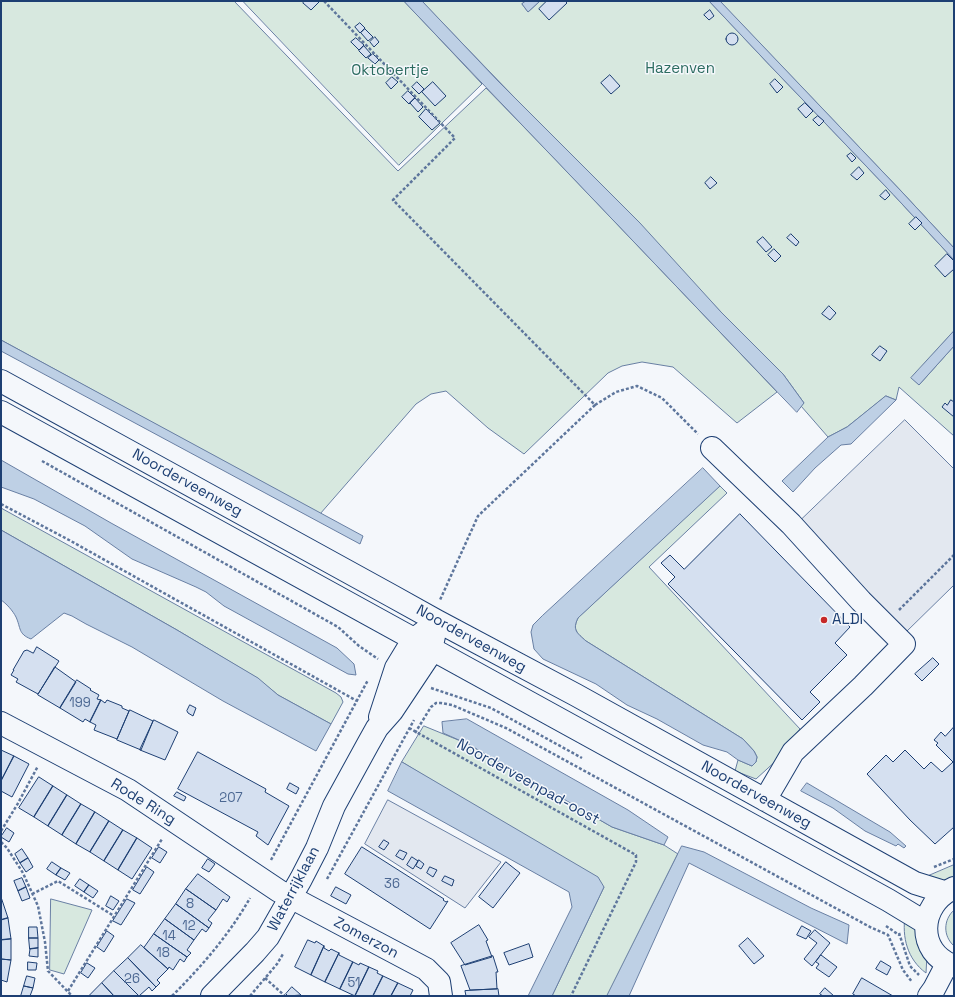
<!DOCTYPE html>
<html>
<head>
<meta charset="utf-8">
<style>
	body { margin:0 }
	#map { position:relative; width:955px; height:997px; overflow:hidden; background:#f4f7fb; font-family:"Space Grotesk",sans-serif }
	canvas { display:block }
	.frame { position:absolute; inset:0; border:2px solid #1d3f73; pointer-events:none }
</style>
</head>
<body>
<div id="map">
<canvas width="955" height="997"></canvas>
<div class="frame"></div>
</div>
<script>
const ctx = document.querySelector('canvas').getContext('2d');
ctx.lineJoin = 'round';
function fillPath(path, color) { ctx.fillStyle = color; ctx.fill(path, 'evenodd'); }
function stroke(path, color, width, dash) { ctx.strokeStyle = color; ctx.lineWidth = width; ctx.lineCap = dash ? 'butt' : 'round'; ctx.setLineDash(dash || []); ctx.stroke(path); }
function write(font, color, halo, rows, align = 'center') {
  ctx.font = font + ' "Space Grotesk",sans-serif'; ctx.lineWidth = 3; ctx.setLineDash([]); ctx.textBaseline = 'middle'; ctx.strokeStyle = halo; ctx.fillStyle = color; for (const [text, x, y, turn = 0] of rows) {
    ctx.save(); ctx.translate(x, y); ctx.rotate((+turn || 0) * Math.PI / 180); ctx.textAlign = isNaN(turn) ? turn : align; if (halo) ctx.strokeText(text, 0, 0); ctx.fillText(text, 0, 0); ctx.restore();
  }
}
const green = new Path2D(`
	M1,1H234L398,171L486,88L557,161L777,392L737,423L673,367L642,362L622,366L608,373L524,454L488,428L446,391L431,394L416,404L320,514L1,340Z
	M243,1H404L482,84L399,165Z
	M422,1H526L522,4L528,12L540,1H709C790,88 874,172 954,260V331L912,378L919,385L954,346V436L899,387L896,400L886,396L847,427L828,437L801,406L804,403L783,374L721,312Z
	M720,1H954V248L902,192Z
	M720,486L727,493L649,567L800,729L778,759L756,779L735,771L738,760L752,766L756,762L757,757L754,751L743,739L586,641C577,633 572,630 578,618Z
	M1,508L336,693L341,697L343,702L331,724L278,695L257,678L177,630L1,530Z
	M424,726L468,744L612,827L664,845L678,854L608,996H552L604,887L402,762Z
	M954,865V881L949,882L928,876Z
	M51,899L92,910L64,974L50,970Z
	M954,910V946C943,936 943,920 954,910Z
	M905,916L914,923L927,955L926,973C907,959 902,937 905,916Z`);
const parking = new Path2D(`
	M905,420L954,469V585L905,633L798,523Z
	M388,800L501,862L465,908L365,844Z`);
const water = new Path2D(`
	M404,1H422L498,81L640,223L721,312L783,374L804,403L797,412Z
	M526,1H540L528,12L522,4Z
	M709,1H720L902,192L954,248V260C874,172 790,88 709,1Z
	M954,331V346L919,385L911,378Z
	M1,340L363,536L360,544L1,351Z
	M886,396L896,400L851,444L841,445L815,468L793,492L782,481L828,437L847,427Z
	M1,460L111,523L337,648L354,664L356,675L348,674L224,606L206,592L196,587L132,559L85,526L34,499L1,487Z
	M703,468L720,486L578,618C572,630 577,633 586,641L743,739L754,751L757,757L756,762L752,766L738,760L727,752L703,745L657,719L627,705L596,684L543,659L534,649L531,632L533,625L542,616Z
	M1,530L177,630L258,678L278,695L331,724L316,751L223,701L132,647L86,624L72,616L64,613L31,639C18,634 21,628 16,617C13,611 6,603 1,600Z
	M467,719L628,810L668,837L664,845L612,827L468,744L443,733L442,722Z
	M402,762L598,877L604,887L552,996H528L572,907L569,892L388,791Z
	M807,783L890,832L906,846L904,848L898,844L896,846L865,831L833,808L801,791Z
	M682,846L704,852L811,908L849,925L847,944L689,863L629,996H607Z`);
const building = new Path2D(`
	M305,1H320L311,10L303,3Z
	M547,1H565L567,3L549,20L539,9Z
	M710,10L714,16L709,20L704,15Z
	M360,23L365,28L360,33L355,27Z
	M365,29L373,37L368,41L361,33Z
	M726 39a6 6 0 1 1 12 0a6 6 0 1 1-12 0Z
	M375,37L379,42L374,47L370,42Z
	M356,38L364,45L359,50L351,42Z
	M364,46L371,54L366,58L359,51Z
	M373,54L379,60L375,64L368,58Z
	M610,75L620,86L611,94L601,83Z
	M392,77L398,82L391,89L386,83Z
	M775,79L783,87L777,93L770,84Z
	M417,82L424,89L419,94L412,87Z
	M433,82L446,96L435,106L422,92Z
	M408,91L415,98L409,104L402,97Z
	M415,98L423,107L418,112L410,103Z
	M805,103L813,111L806,118L798,109Z
	M426,109L440,123L432,130L419,117Z
	M818,116L824,121L819,126L813,120Z
	M851,153L856,158L852,162L847,156Z
	M859,167L864,173L857,180L851,175Z
	M711,177L717,183L710,189L705,183Z
	M886,190L890,195L885,200L880,196Z
	M916,217L922,223L915,230L909,224Z
	M791,234L799,242L796,246L787,238Z
	M763,237L772,247L766,252L757,242Z
	M774,249L781,256L775,262L768,255Z
	M947,254L954,261V269L945,277L935,266Z
	M829,306L836,313L830,320L822,314Z
	M880,346L887,351L880,361L872,355Z
	M951,400L954,402V417L942,407L945,403L947,405Z
	M740,514L850,627L835,643L847,655L810,692L820,702L802,720L668,584L675,577L661,563L670,555L684,569Z
	M37,647L59,661L38,694L16,682L18,679L11,675L14,670H13L24,651L27,650L33,653Z
	M933,658L939,664L922,681L915,674Z
	M55,667L76,682L60,708L38,695Z
	M77,680L91,689L90,690L99,695L97,699L101,700L90,722L85,719L83,722L60,708Z
	M101,700L105,703L107,700L122,706V708L129,711L117,739L94,730L96,725L90,722Z
	M190,705L196,708L193,716L188,713L187,711Z
	M130,710L153,721L141,750L117,740Z
	M154,720L178,732L165,760L140,750Z
	M954,727V827L935,844L910,820L867,774L886,755L893,762L905,750L924,769L931,762L942,772L953,762L936,745L938,743L934,740L941,732L945,736Z
	M1,750L14,756L1,781Z
	M198,752L266,789L265,792L289,806L268,845L256,836L258,832L178,789Z
	M14,756L29,764L12,797L1,791V781Z
	M39,777L53,786L34,817L19,808Z
	M290,783L299,788L296,794L287,789Z
	M53,786L67,795L48,826L34,817Z
	M177,792L186,797L184,801L174,796Z
	M67,795L81,804L62,835L48,826Z
	M81,804L95,812L76,844L62,835Z
	M95,812L109,821L90,852L76,844Z
	M109,821L123,830L104,861L90,852Z
	M7,828L14,833L9,842L1,837Z
	M123,830L137,838L118,870L104,861Z
	M137,838L152,848L132,879L118,870Z
	M384,840L389,843L384,850L379,847Z
	M159,847L167,852L160,863L152,858Z
	M362,847L444,899L443,900L446,902L448,901L430,929L345,874Z
	M22,849L28,858L20,863L15,854Z
	M400,850L407,853L403,860L396,856Z
	M412,857L418,861L413,869L407,865Z
	M28,858L33,867L26,872L20,863Z
	M208,859L215,864L209,872L202,868Z
	M419,860L424,864L421,869L416,866Z
	M52,862L61,868L56,875L47,869Z
	M506,862L520,873L493,908L479,897Z
	M147,867L154,872L140,894L133,890Z
	M430,867L437,870L433,877L427,873Z
	M61,868L70,873L65,880L56,875Z
	M198,874L230,897L227,902L223,899L216,910L186,889Z
	M445,876L454,880L452,886L442,881Z
	M22,878L26,887L18,891L14,881Z
	M80,879L89,885L84,892L75,886Z
	M89,885L98,891L93,898L84,892Z
	M26,887L30,898L22,901L18,891Z
	M336,887L351,895L346,904L331,896Z
	M186,889L216,910L208,920L212,923L209,928L176,904Z
	M111,896L119,901L113,910L106,906Z
	M1,897L8,918L1,920Z
	M127,899L135,903L121,925L113,921Z
	M176,904L209,928L206,932L202,929L194,940L165,919Z
	M8,918L11,939L1,940V920Z
	M165,919L194,940L187,950L191,953L187,957L154,934Z
	M479,925L488,940L486,941L492,957L465,965L451,943Z
	M802,926L811,931L806,939L797,935Z
	M29,927H37L38,938H29Z
	M815,930L830,943L812,966L804,959L817,943L809,937Z
	M107,931L114,936L104,952L97,947Z
	M154,934L187,957L184,962L180,959L173,970L169,967L168,969L144,948Z
	M29,938H38V948L30,949Z
	M748,938L764,956L754,964L739,946Z
	M11,939V960L1,959V940Z
	M308,940L315,943L316,941L324,946L311,975L295,967Z
	M529,944L533,957L509,965L504,953Z
	M141,945L168,969L157,980L160,983L156,987L128,958Z
	M324,946V948L329,951L331,949L339,953L325,982L311,975Z
	M38,948V957L29,956L30,949Z
	M339,953V955L353,962L340,989L325,982Z
	M821,955L837,967L829,977L816,968L819,964L816,962Z
	M493,956L498,972H496L497,989L470,990L461,966Z
	M128,958L156,987L152,991L149,987L139,996L114,971Z
	M1,959L11,960L7,982L1,980Z
	M881,961L891,967L887,975L876,969Z
	M28,962L37,963L36,970H28Z
	M353,962L359,965L360,963L369,967L355,996L340,989Z
	M87,963L95,968L88,978L81,973Z
	M369,967L378,971L377,973L383,976L373,996H355Z
	M114,971L139,996H114L102,983Z
	M27,976L35,978L33,988L24,986Z
	M383,976L398,983L391,996H373Z
	M862,978L893,996H856L853,994Z
	M102,983L114,996H89Z
	M398,983L413,990L410,996H391Z
	M24,986L33,988L30,996H21Z
	M292,987L301,995L288,996L286,994Z
	M825,988L834,996H823L820,994Z
	M498,989L499,996H466L465,991Z`);
const path = new Path2D(`
	M324,1L455,138L393,200L595,405L478,516L440,600
	M595,405L616,392L637,386L662,398L698,434
	M42,461L338,627L359,646L378,659
	M1,504L69,540L357,701
	M899,610L954,555
	M431,688L491,708L582,758
	M409,728L636,855V862L571,996
	M415,733L431,707L436,703H441L452,705L506,728L870,927L888,935L903,970L912,982
	M1,831L17,805L38,766
	M1,842L7,848L23,873L38,906L45,942L48,971L72,996
	M271,860L368,680
	M934,867L954,859
	M327,879L414,720
	M32,894L58,881L114,916
	M886,926L899,935
	M899,933L910,966L919,975
	M265,978L285,996
	M68,991L162,839
	M172,996C202,966 229,935 250,898
	M250,996L277,964L283,954`);
const minor = new Path2D(`
	M1,381L392,596L437,621L576,695L915,883L944,892
	M1,412L888,900L926,923
	M712,448L791,524L861,601L904,644L863,686L793,752L765,800
	M380,717L396,668L413,640L425,631
	M1,723L128,790L279,891L426,969L439,982L441,996
	M954,888C918,904 916,953 954,966
	M212,996L255,952L268,937L301,879L317,848L334,806L368,744L377,728L392,711L428,657L431,650L434,636
	M929,996L934,989L947,964`);
const markers = [
	[824,620,4,"#c62828"]
];
const numberNames = [
	["199",80,703],
	["207",231,798],
	["36",392,884],
	["8",190,904],
	["12",189,926],
	["14",169,936],
	["18",163,953],
	["26",132,979],
	["51",354,983]
];
const parkNames = [
	["Hazenven",680,69],
	["Oktobertje",390,71]
];
const streetNames = [
	["Noorderveenweg",187,483,29],
	["Noorderveenweg",471,639,29],
	["Noorderveenpad-oost",528,782,29],
	["Noorderveenweg",756,795,29],
	["Rode Ring",143,802,32],
	["Waterrijklaan",294,889,-62],
	["Zomerzon",366,938,28]
];
const poiNames = [
	["ALDI",832,620]
];
fillPath(green, '#d7e8df');
stroke(green, '#687fa3', 1);
fillPath(parking, '#e3e8f0');
stroke(parking, '#687fa3', 1);
fillPath(water, '#bed0e5');
stroke(water, '#687fa3', 1);
fillPath(building, '#d5e0f0');
stroke(building, '#1d3f73', 1);
stroke(minor, '#1d3f73', 24);
stroke(path, '#5e769c', 2.5, [3, 2]);
stroke(minor, '#f4f7fb', 22);
for (const [x, y, r, color] of markers) { const dot = new Path2D(); dot.arc(x, y, r, 0, 2 * Math.PI); ctx.fillStyle = color; ctx.fill(dot); stroke(dot, '#f4f7fb', 1.5); }
write('13px', '#4b6792', null, numberNames);
write('15px', '#2c6c60', '#f4f7fb', parkNames);
write('15px', '#1d3f73', '#f4f7fb', streetNames);
write('15px', '#1d3f73', '#f4f7fb', poiNames, 'left');
</script>
</body>
</html>
